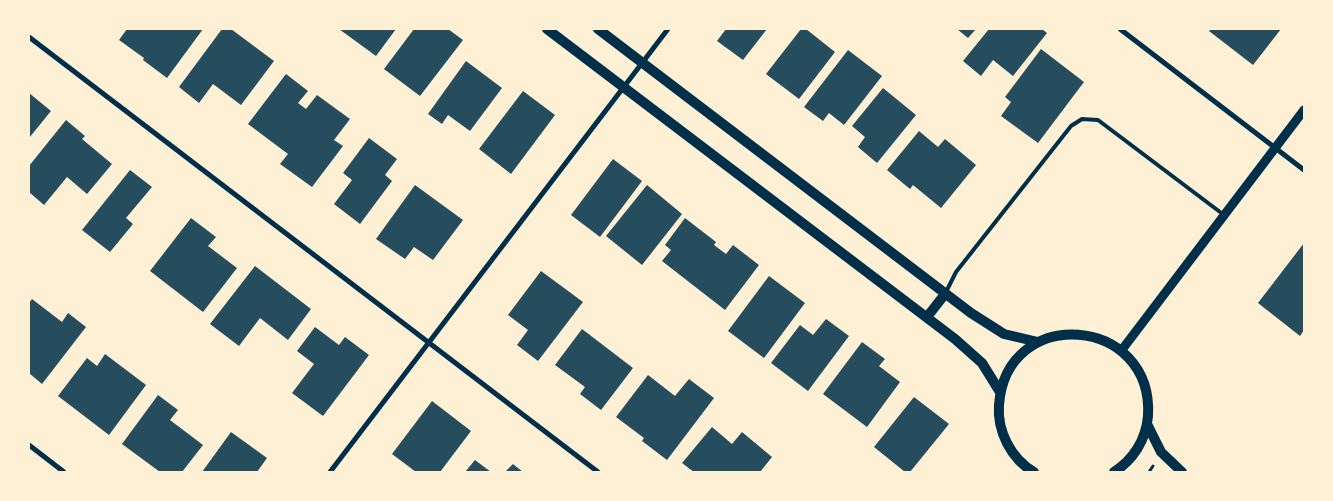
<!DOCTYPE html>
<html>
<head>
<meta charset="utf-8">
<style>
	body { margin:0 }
	#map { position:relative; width:1333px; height:501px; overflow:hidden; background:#fdf0d5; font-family:Roboto,sans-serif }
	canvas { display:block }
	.frame { position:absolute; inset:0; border:30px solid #fdf0d5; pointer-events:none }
</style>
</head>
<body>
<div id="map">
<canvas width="1333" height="501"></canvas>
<div class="frame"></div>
</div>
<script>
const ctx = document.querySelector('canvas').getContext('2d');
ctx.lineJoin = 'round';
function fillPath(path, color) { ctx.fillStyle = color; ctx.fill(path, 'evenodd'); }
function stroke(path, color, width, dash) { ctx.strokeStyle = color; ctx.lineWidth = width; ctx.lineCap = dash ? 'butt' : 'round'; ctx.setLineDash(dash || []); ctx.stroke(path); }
const building = new Path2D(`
	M127,29H203L167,78L143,60L144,58L119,40Z
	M222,29H231L274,61L241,105L213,84L199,103L179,87Z
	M339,29H396L376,56Z
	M414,29H448L463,40L420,96L384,69Z
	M726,29H767L743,60L717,41Z
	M801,29H806L835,52L799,99L766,74Z
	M957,29H976L968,38Z
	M989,29H1042L1047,33L1013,76L993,60L981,76L963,61Z
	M1211,29H1281L1253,65L1209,31Z
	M1041,49L1084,82L1038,143L1001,116L1011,102L1005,97Z
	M848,50L882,76L844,125L829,113L823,121L804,107Z
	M466,61L502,88L470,131L448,115L442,124L428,114Z
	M286,74L308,91L298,103L306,109L317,95L350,119L334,140L343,146L312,187L280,164L288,154L248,124Z
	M883,88L916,115L877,163L858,147L865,137L852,126Z
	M523,91L555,115L511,174L479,149Z
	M29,93L51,111L29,138Z
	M66,120L85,136L82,139L112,164L87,194L67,177L44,205L29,192V166Z
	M919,131L938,147L945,139L976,165L941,208L913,185L910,189L887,170Z
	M369,138L397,159L385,175L392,181L360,224L334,204L352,180L343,173Z
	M613,159L642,181L600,237L571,215Z
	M130,170L152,187L126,218L133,224L110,252L82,230Z
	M415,185L463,220L433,260L414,247L405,259L376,239Z
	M647,185L682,214L642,265L606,236Z
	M191,218L216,237L208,246L237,268L203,312L150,271Z
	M685,218L716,242L714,245L726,254L733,245L759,265L725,310L662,261L671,250L665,245Z
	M1304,243V330L1300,336L1258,303Z
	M255,266L311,309L288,340L260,318L239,346L210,324Z
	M541,271L583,302L538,361L517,345L528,330L508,315Z
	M769,276L805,303L764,358L728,331Z
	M32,299L62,322L68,313L86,327L42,384L29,373V303Z
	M826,319L849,336L808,391L771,363L800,325L813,335Z
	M315,327L339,345L345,337L369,355L323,416L292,393L314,364L297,351Z
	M582,329L633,368L601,410L580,394L585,387L555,365Z
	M862,342L885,359L879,366L900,382L867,427L823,394Z
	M105,354L146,385L109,435L58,396L87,358L97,366Z
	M648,375L675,396L689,379L714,398L667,460L642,441L644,438L616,417Z
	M158,395L178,410L170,420L203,445L182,472H160L122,444Z
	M914,397L949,424L910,472H905L874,447Z
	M432,401L471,431L440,472H416L392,454Z
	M712,427L732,444L742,432L772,457L760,472H694L682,463Z
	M231,432L267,458L257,472H202Z
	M475,460L491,472H465Z
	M513,464L523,472H505Z`);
const path = new Path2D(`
	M1149,472L1153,466`);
const service = new Path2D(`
	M946,292L956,272L1071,126L1082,119L1098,120L1224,215`);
const minor = new Path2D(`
	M1120,29L1304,170
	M29,37L598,472
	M29,445L64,472
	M330,472L668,29`);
const tertiary = new Path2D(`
	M1121,351L1304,110`);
const secondary = new Path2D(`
	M547,29L955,339L982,363L1000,392
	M598,29L971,313L1004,334L1038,342
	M927,317L945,294
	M1147,424L1161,452L1182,472
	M1034,472C1011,459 997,431 999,405C1006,304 1154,315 1148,416C1146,440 1133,460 1114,472`);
fillPath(building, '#264d5e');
stroke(path, '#003049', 3);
stroke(service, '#003049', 4);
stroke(minor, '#003049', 5);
stroke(tertiary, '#003049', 9);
stroke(secondary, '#003049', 10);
</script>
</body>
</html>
